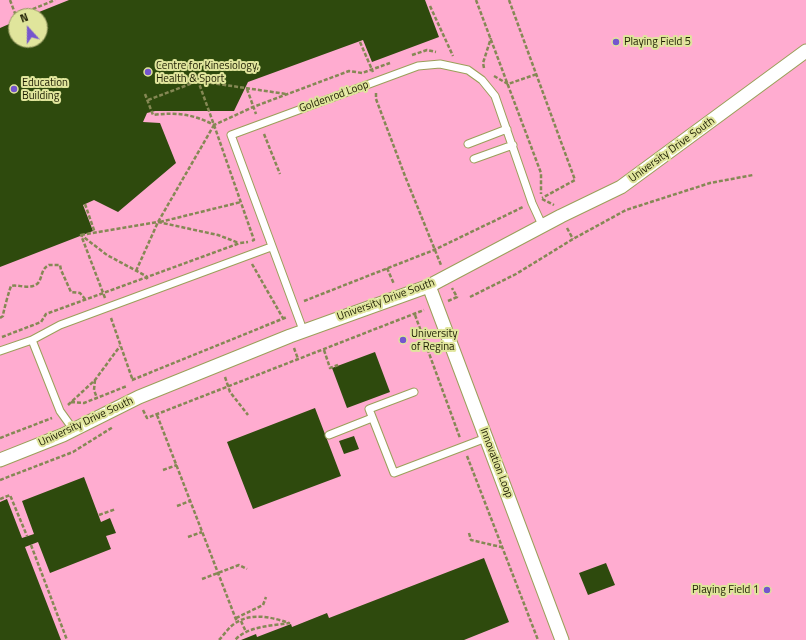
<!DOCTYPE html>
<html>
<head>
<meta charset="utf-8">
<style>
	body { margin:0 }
	#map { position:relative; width:806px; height:640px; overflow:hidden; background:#e0e59c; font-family:"Titillium Web",sans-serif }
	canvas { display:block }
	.north { position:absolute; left:8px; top:8px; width:40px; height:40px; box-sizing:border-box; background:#e0e59c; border:1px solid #92965f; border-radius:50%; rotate:339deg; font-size:11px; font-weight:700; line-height:16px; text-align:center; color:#1e1f03 }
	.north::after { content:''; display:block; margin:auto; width:14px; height:18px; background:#7555ce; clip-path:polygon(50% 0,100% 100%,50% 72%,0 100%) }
</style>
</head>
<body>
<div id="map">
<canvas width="806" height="640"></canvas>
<div class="north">N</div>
</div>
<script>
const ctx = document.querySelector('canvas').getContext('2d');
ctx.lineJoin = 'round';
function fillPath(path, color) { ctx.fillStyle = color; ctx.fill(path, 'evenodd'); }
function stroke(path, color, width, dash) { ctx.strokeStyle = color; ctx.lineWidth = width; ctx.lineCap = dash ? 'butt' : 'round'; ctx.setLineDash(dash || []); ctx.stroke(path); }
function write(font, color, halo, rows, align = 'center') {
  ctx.font = font + ' "Titillium Web",sans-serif'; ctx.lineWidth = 4; ctx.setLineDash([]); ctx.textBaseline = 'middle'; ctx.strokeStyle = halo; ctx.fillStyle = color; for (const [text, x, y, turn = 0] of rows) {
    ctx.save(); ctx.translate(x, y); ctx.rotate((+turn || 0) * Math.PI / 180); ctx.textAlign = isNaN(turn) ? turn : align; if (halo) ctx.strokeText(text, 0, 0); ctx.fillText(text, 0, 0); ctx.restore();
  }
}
const green = new Path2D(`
	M0,0H806V640H0ZM16,16H40V40H16Z`);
const building = new Path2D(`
	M69,0H425L439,37L372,62L363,40L248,82L234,111H155L147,113L143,122L160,123L176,163L118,212L94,200L83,205L93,231L0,267V28L16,21V40H40V16H29Z
	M375,352L390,392L347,408L332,368Z
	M315,408L341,476L253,509L227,442Z
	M354,436L359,449L344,454L339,441Z
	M84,477L101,522L110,518L116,533L106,536L111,549L50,573L38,542L25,547L61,640H0V502L7,499L22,538L34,534L22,501Z
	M484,558L509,622L464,640H241L256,634L257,637L291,624L292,627L327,613L329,618Z
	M606,563L615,585L588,595L579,573Z`);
const path = new Path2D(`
	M10,0L16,16
	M476,0L541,173V194
	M509,0L575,180L542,198
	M430,6L453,56
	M16,16L55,0
	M360,42L373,72
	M412,55L427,50L436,52
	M484,68L483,63L491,38
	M494,76L508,84L537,74
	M247,89L256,114
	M376,93V99L405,176L441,265
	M145,94L153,115C176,112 193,114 214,125L253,107L349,71L362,73L390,63
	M148,100L198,81L286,94
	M214,125L254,240L252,241
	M264,134L280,174
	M542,199L554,205
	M85,204L95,233
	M160,222L241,202
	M567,228L573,239
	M81,235L158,222L218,235L239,243
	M252,264L284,320
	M387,268L394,284
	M136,271L158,222L214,125L196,75
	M470,297L516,274L573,239L626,210L710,183L753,175
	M105,298L81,235L107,255L146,276L148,281
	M304,301L434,250L523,207
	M448,301L457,297L452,288
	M415,315L460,438
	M0,318L3,316C3,312 10,288 11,286C18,284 29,290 37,284C43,279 40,269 49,265H60L61,270L71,292L80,293L85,299
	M111,318L133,381
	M2,337L41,322L46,314L240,243L248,242
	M294,348L298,359
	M324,350L330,368L338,365
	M225,377L230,392L248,415
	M95,380L94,390L97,398
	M132,380L287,317
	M71,402L84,403L127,386
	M68,405L95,380L120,346
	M143,410L147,418L424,310
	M157,415L237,622
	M0,438L52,418
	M467,456L538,640
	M163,470L177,465
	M0,480L73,452L113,427
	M0,499L10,495L27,536
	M177,506L190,501
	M99,515L116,509
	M469,533L471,540L501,547
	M188,537L202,532
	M31,545L67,640
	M202,579L239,565L247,569
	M236,618L263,605L266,597
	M241,621L246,632
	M219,640C224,635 228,628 234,624C250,612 272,617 289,623C271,626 248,626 235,640`);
const service = new Path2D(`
	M468,144L507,129
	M474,159L513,145
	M303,330L231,135L418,66L440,64L468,70L482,80L495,96L532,203L543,227
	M32,340L60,411L73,429
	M0,351L32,340L60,325L271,247
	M414,392L369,409L394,473L486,438
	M329,435L372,418`);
const minor = new Path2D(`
	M429,286L562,640
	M0,460L63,435L139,397L290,336L429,286L561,216L621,187L806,51`);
const markers = [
	[616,42,4,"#7555ce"],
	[148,72,4,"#7555ce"],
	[14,89,4,"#7555ce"],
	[403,340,4,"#7555ce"],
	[767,590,4,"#7555ce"]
];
const poiNames = [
	["Playing Field 5",624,42],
	["Centre for Kinesiology,",156,66],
	["Health & Sport",156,79],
	["Education",22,83],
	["Building",22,96],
	["University",411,334],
	["of Regina",411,347],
	["Playing Field 1",759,590,"right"]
];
const streetNames = [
	["Goldenrod Loop",334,97,-20],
	["University Drive South",672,150,-36],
	["University Drive South",386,300,-20],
	["University Drive South",86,422,-25],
	["Innovation Loop",496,463,69]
];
fillPath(green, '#ffacd0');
fillPath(building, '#2e4a0d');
stroke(service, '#9b9f59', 9);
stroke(minor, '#9b9f59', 15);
stroke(path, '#858854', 2.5, [4, 2]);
stroke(service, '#fff', 7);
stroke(minor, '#fff', 13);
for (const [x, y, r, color] of markers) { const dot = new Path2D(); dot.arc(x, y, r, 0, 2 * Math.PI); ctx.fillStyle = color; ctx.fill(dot); stroke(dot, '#e0e59c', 1.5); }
write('11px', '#1e1f03', '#e0e59c', poiNames, 'left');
write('11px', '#1e1f03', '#e0e59c', streetNames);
</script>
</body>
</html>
